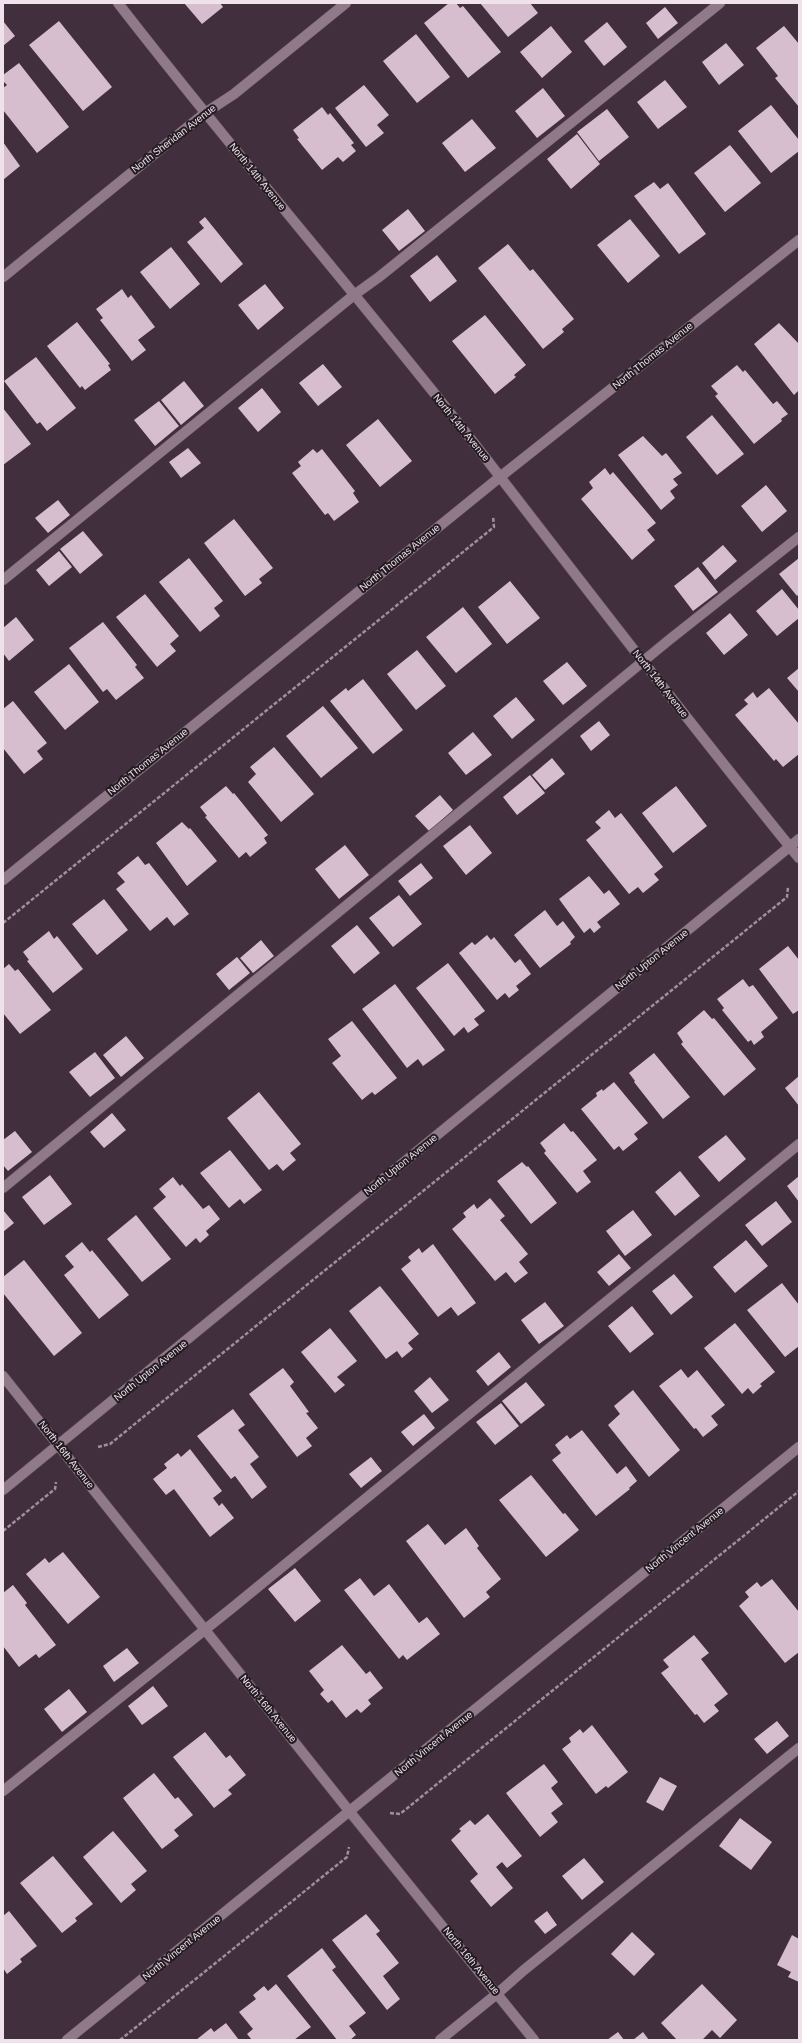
<!DOCTYPE html>
<html>
<head>
<meta charset="utf-8">
<style>
	body { margin:0 }
	#map { position:relative; width:802px; height:2043px; overflow:hidden; background:#422f3d; font-family:Arial,sans-serif }
	canvas { display:block }
	.frame { position:absolute; inset:0; border:4px solid #efe2eb; pointer-events:none }
</style>
</head>
<body>
<div id="map">
<canvas width="802" height="2043"></canvas>
<div class="frame"></div>
</div>
<script>
const ctx = document.querySelector('canvas').getContext('2d');
ctx.lineJoin = 'round';
function fillPath(path, color) { ctx.fillStyle = color; ctx.fill(path, 'evenodd'); }
function stroke(path, color, width, dash) { ctx.strokeStyle = color; ctx.lineWidth = width; ctx.lineCap = dash ? 'butt' : 'round'; ctx.setLineDash(dash || []); ctx.stroke(path); }
function write(font, color, halo, rows, align = 'center') {
  ctx.font = font + ' Arial,sans-serif'; ctx.lineWidth = 4; ctx.setLineDash([]); ctx.textBaseline = 'middle'; ctx.strokeStyle = halo; ctx.fillStyle = color; for (const [text, x, y, turn = 0] of rows) {
    ctx.save(); ctx.translate(x, y); ctx.rotate((+turn || 0) * Math.PI / 180); ctx.textAlign = isNaN(turn) ? turn : align; if (halo) ctx.strokeText(text, 0, 0); ctx.fillText(text, 0, 0); ctx.restore();
  }
}
const building = new Path2D(`
	M184,3H220L223,7L202,24Z
	M449,3H456L460,8L463,6L501,52L468,78L424,23Z
	M480,3H530L538,13L508,37Z
	M665,7L678,23L658,39L646,23Z
	M3,21L15,36L3,46Z
	M59,21L112,87L83,111L29,45Z
	M607,22L627,47L604,66L584,41Z
	M551,26L572,52L542,78L520,52Z
	M784,26L799,44V107L775,78L778,76L756,48Z
	M416,34L450,77L417,103L383,61Z
	M726,43L744,65L719,85L702,62Z
	M19,63L69,127L37,153L3,110V88L7,85L3,81V75Z
	M665,80L687,107L658,129L637,102Z
	M364,85L389,115L377,125L384,133L366,147L335,108Z
	M543,88L565,116L537,138L515,111Z
	M771,105L799,140V151L771,173L738,131Z
	M322,107L328,115L330,113L354,143L351,145L356,151L343,162L338,157L322,170L297,139L299,138L293,130Z
	M607,109L629,137L599,161L577,132Z
	M472,119L496,148L465,172L442,143Z
	M577,134L600,164L571,189L547,159Z
	M3,142L20,166L3,180Z
	M730,145L761,183L725,212L694,173Z
	M654,182L660,189L668,183L706,234L679,254L634,196Z
	M408,209L425,231L399,251L382,230Z
	M205,217L243,264L221,283L187,242L204,228L199,222Z
	M630,219L660,256L628,283L597,245Z
	M508,244L530,271L533,269L574,319L562,329L564,332L543,349L478,268Z
	M171,247L200,284L170,309L140,272Z
	M437,255L457,281L430,302L410,276Z
	M265,284L284,308L258,330L238,305Z
	M122,289L128,298L131,295L155,327L138,340L146,350L132,361L100,320L103,318L96,309Z
	M485,315L526,365L514,375L516,377L495,394L452,341Z
	M77,322L110,364L108,365L111,370L85,390L82,386L80,388L47,346Z
	M779,323L799,344V390L794,395L754,344Z
	M36,357L76,408L47,431L40,422L37,424L4,381Z
	M323,364L342,387L318,406L299,383Z
	M737,365L743,372L745,370L773,404L777,401L788,414L781,419L782,421L754,444L715,396L718,394L711,386Z
	M184,381L204,406L181,425L161,400Z
	M262,388L281,412L258,432L238,408Z
	M159,401L179,426L155,446L134,420Z
	M3,408L31,444L3,465Z
	M712,415L744,454L717,475L686,437Z
	M378,419L412,461L380,487L346,445Z
	M643,436L662,456L666,453L682,473L673,479L678,485L670,491L675,498L661,510L618,455Z
	M188,448L201,463L181,478L169,462Z
	M313,449L317,453L322,449L355,491L353,493L359,502L334,521L328,513L325,515L292,473L301,466L298,462Z
	M605,468L610,475L613,472L656,523L647,530L655,540L632,560L581,499L593,488L589,482Z
	M766,485L787,511L762,532L741,506Z
	M58,500L70,515L48,533L35,518Z
	M234,519L273,568L259,579L262,583L245,596L204,543Z
	M83,531L103,555L80,574L60,549Z
	M723,545L737,561L715,580L702,563Z
	M59,551L72,567L49,586L36,570Z
	M189,558L223,601L214,608L220,616L200,632L159,582Z
	M799,558V594L797,596L779,574Z
	M698,567L718,592L693,611L674,586Z
	M510,581L540,618L507,644L478,607Z
	M782,589L799,610V618L777,636L756,611Z
	M145,594L179,636L170,644L176,651L157,667L116,617Z
	M463,607L492,644L456,673L426,637Z
	M730,613L748,635L724,655L706,633Z
	M16,617L34,640L9,661L3,653V628Z
	M103,622L137,665L135,667L144,678L116,700L107,689L103,692L69,648Z
	M417,650L446,686L416,710L387,674Z
	M567,662L587,686L563,705L543,681Z
	M69,664L99,702L65,730L34,692Z
	M799,668V692L787,678Z
	M363,679L403,730L373,754L330,701L346,688L348,691Z
	M769,688L799,724V754L783,767L776,759L774,761L735,715L748,704L744,700L753,692L757,698Z
	M516,697L535,720L512,739L493,716Z
	M13,701L47,743L37,751L43,759L24,774L3,748V709Z
	M323,706L358,748L321,778L286,736Z
	M599,721L610,735L591,751L580,736Z
	M473,732L492,755L466,775L448,753Z
	M274,747L314,794L281,822L248,782L256,774L250,767Z
	M552,758L565,774L545,790L532,775Z
	M530,775L545,793L517,815L503,797Z
	M226,786L233,794L234,793L268,835L264,838L267,843L250,857L246,852L239,858L205,817L207,816L200,807Z
	M676,786L707,826L673,853L642,813Z
	M440,795L453,810L429,831L415,816Z
	M609,810L615,818L621,813L663,867L654,874L659,880L643,893L638,887L629,894L586,840L601,828L595,822Z
	M182,822L189,829L190,828L217,861L187,886L156,843Z
	M470,825L492,853L466,875L443,846Z
	M345,845L369,875L339,899L315,869Z
	M138,856L145,865L149,863L189,914L174,926L167,917L150,931L116,889L125,882L117,873Z
	M421,863L433,878L410,896L398,881Z
	M589,876L604,894L609,890L620,904L597,922L601,927L594,933L590,928L584,933L559,899Z
	M399,895L422,924L393,947L369,918Z
	M104,899L128,930L97,955L72,924Z
	M545,910L557,926L563,921L575,937L570,942L571,944L540,968L514,935Z
	M357,925L380,953L354,974L331,946Z
	M49,931L54,939L57,936L83,969L53,993L27,961L29,960L23,952Z
	M487,935L491,940L494,937L515,963L520,959L531,974L516,986L519,990L509,998L505,993L497,1000L459,953L472,942L475,945Z
	M261,940L274,956L253,973L240,958Z
	M788,946L799,960V1010L793,1014L759,969Z
	M237,957L250,973L229,990L216,974Z
	M448,963L485,1011L474,1019L479,1025L468,1033L464,1027L454,1036L416,988Z
	M9,964L15,971L18,969L51,1010L20,1034L3,1013V969Z
	M743,979L749,987L753,985L778,1018L761,1032L764,1037L754,1045L751,1040L748,1042L722,1010L724,1008L717,999Z
	M395,984L445,1050L423,1066L418,1059L407,1068L362,1009Z
	M704,1010L712,1019L714,1018L756,1069L724,1096L681,1044L683,1042L677,1033Z
	M352,1021L397,1078L375,1095L372,1092L362,1100L332,1063L341,1056L328,1039Z
	M126,1036L144,1058L121,1077L103,1055Z
	M95,1052L115,1078L90,1097L69,1072Z
	M654,1053L690,1097L663,1119L634,1082L635,1081L629,1073Z
	M799,1076V1106L785,1088Z
	M614,1082L648,1123L634,1134L638,1139L623,1151L619,1146L614,1150L581,1109L597,1096L596,1093L602,1089L603,1091Z
	M259,1092L301,1144L290,1153L296,1160L283,1171L277,1164L269,1170L227,1118Z
	M112,1113L126,1130L104,1148L90,1132Z
	M564,1123L571,1132L573,1131L597,1160L583,1171L591,1182L577,1193L544,1153L546,1151L540,1143Z
	M15,1131L32,1152L8,1171L3,1165V1140Z
	M726,1135L746,1159L719,1182L698,1157Z
	M230,1150L262,1190L244,1204L240,1199L229,1208L200,1173Z
	M522,1162L527,1167L528,1166L557,1203L531,1224L497,1181Z
	M680,1171L700,1196L675,1216L655,1192Z
	M50,1175L72,1204L44,1225L22,1197Z
	M799,1176V1202L787,1186Z
	M173,1177L180,1186L182,1184L203,1209L209,1205L220,1219L206,1231L209,1235L200,1243L196,1238L186,1247L153,1208L166,1197L159,1189Z
	M490,1198L505,1216L500,1220L528,1254L519,1262L528,1273L515,1283L506,1272L495,1281L452,1229L466,1217L463,1213L474,1204L477,1209Z
	M776,1201L792,1222L762,1246L745,1225Z
	M3,1210L14,1223L3,1232Z
	M633,1210L652,1235L625,1256L606,1231Z
	M136,1215L171,1259L142,1282L107,1239Z
	M746,1240L768,1266L735,1293L713,1267Z
	M82,1242L90,1252L92,1250L129,1295L99,1319L64,1275L74,1267L65,1256Z
	M433,1244L476,1303L458,1316L451,1307L438,1317L401,1269L411,1261L408,1257L419,1248L422,1253Z
	M619,1254L631,1268L609,1286L597,1272Z
	M24,1260L82,1333L54,1356L3,1293V1277Z
	M674,1274L693,1297L671,1315L652,1291Z
	M782,1283L799,1305V1346L785,1357L747,1310Z
	M380,1286L419,1334L408,1343L413,1349L402,1358L397,1351L386,1359L349,1311Z
	M545,1302L564,1326L539,1344L521,1320Z
	M632,1306L654,1334L630,1353L608,1326Z
	M735,1323L775,1372L760,1384L762,1386L753,1394L748,1388L742,1394L704,1348Z
	M330,1328L357,1361L337,1377L345,1385L335,1393L301,1352Z
	M499,1352L511,1367L488,1386L476,1371Z
	M283,1368L294,1382L290,1386L309,1412L306,1413L318,1428L306,1438L312,1446L297,1457L249,1394Z
	M681,1369L688,1378L697,1370L725,1405L711,1416L718,1425L703,1437L696,1428L694,1429L659,1386Z
	M430,1377L449,1400L432,1413L414,1391Z
	M526,1382L545,1405L521,1424L502,1401Z
	M633,1390L680,1450L649,1477L608,1425L620,1414L614,1406Z
	M501,1403L519,1426L495,1445L476,1422Z
	M233,1409L245,1425L238,1430L259,1457L250,1464L267,1487L252,1499L235,1476L231,1479L197,1436Z
	M424,1414L435,1428L413,1446L401,1432Z
	M582,1430L617,1474L626,1466L637,1481L629,1488L630,1489L596,1516L552,1460L561,1453L555,1445L567,1435L570,1439Z
	M190,1449L222,1491L213,1498L219,1506L222,1503L234,1518L210,1537L174,1489L166,1495L153,1479L167,1468L164,1464L178,1453L181,1457Z
	M371,1457L382,1471L361,1488L349,1474Z
	M531,1475L563,1514L565,1513L579,1530L546,1557L499,1500Z
	M428,1524L445,1545L466,1528L479,1546L477,1548L501,1579L486,1592L490,1597L464,1618L406,1541Z
	M63,1552L100,1597L68,1624L26,1574L45,1558L49,1563Z
	M295,1568L321,1601L295,1622L268,1589Z
	M360,1578L374,1596L389,1584L419,1623L427,1617L440,1634L407,1660L403,1655L399,1659L344,1590Z
	M772,1579L799,1612V1652L785,1663L739,1606L749,1597L745,1592L757,1582L761,1587Z
	M13,1585L27,1603L25,1605L56,1645L39,1658L36,1654L19,1667L3,1646V1593Z
	M694,1635L709,1653L701,1659L728,1694L714,1705L719,1711L704,1723L697,1714L695,1715L661,1673L669,1667L663,1660Z
	M342,1645L366,1674L370,1671L383,1688L368,1700L371,1704L361,1713L357,1709L346,1718L332,1700L328,1703L320,1694L324,1690L309,1671Z
	M127,1648L139,1663L114,1682L103,1666Z
	M153,1686L168,1706L142,1725L128,1706Z
	M69,1689L87,1712L62,1732L44,1709Z
	M777,1721L789,1736L767,1754L754,1739Z
	M592,1725L628,1772L608,1788L606,1786L596,1794L562,1749L571,1742L569,1738L580,1729L583,1733Z
	M205,1732L226,1758L230,1755L246,1775L228,1790L232,1794L214,1808L173,1757Z
	M544,1764L558,1782L551,1788L563,1804L551,1813L558,1822L540,1837L506,1793Z
	M154,1773L175,1799L178,1797L193,1815L174,1830L179,1836L162,1849L123,1798Z
	M660,1777L677,1786L663,1811L646,1802Z
	M488,1814L522,1856L507,1868L502,1862L496,1867L513,1888L491,1907L470,1881L478,1874L451,1840L461,1831L459,1829L470,1820L475,1825Z
	M740,1818L772,1842L751,1870L719,1846Z
	M113,1831L147,1871L131,1884L136,1890L121,1903L83,1857Z
	M53,1856L93,1904L75,1918L77,1921L62,1933L20,1883Z
	M584,1858L604,1882L582,1900L562,1876Z
	M9,1911L37,1946L20,1959L22,1962L7,1974L3,1968V1916Z
	M547,1911L557,1925L545,1934L534,1921Z
	M366,1914L380,1931L376,1934L399,1963L383,1976L400,1999L387,2010L332,1940Z
	M632,1932L655,1954L634,1976L611,1954Z
	M792,1935L799,1939V1982L788,1977L791,1972L777,1965Z
	M322,1948L336,1967L332,1970L366,2013L349,2026L356,2035L350,2040H337L287,1976Z
	M276,1984L311,2027L294,2040H252L247,2034L253,2029L239,2012L256,1999L253,1995L264,1986L268,1991Z
	M702,1984L737,2020L720,2038L712,2030L702,2040H677L661,2023Z
	M226,2023L239,2040H196L211,2028L214,2032Z
	M618,2032L624,2040H607Z
	M643,2032L649,2040H633Z`);
const path = new Path2D(`
	M3,923L494,527L493,516
	M98,1447L110,1444L787,897L788,887
	M3,1531L55,1489L56,1482
	M390,1813L400,1814L799,1491
	M120,2040L347,1857L349,1847`);
const lane = new Path2D(`
	M3,580L354,295L379,277L720,3
	M3,1188L669,640L799,537
	M3,1791L232,1608L799,1144
	M440,2040L498,1993L524,1970L799,1748`);
const street = new Path2D(`
	M118,3C237,157 365,303 484,456C588,591 692,726 799,858
	M3,277L205,113L234,94L346,3
	M3,880L500,477L799,240
	M3,1376L350,1812L534,2040
	M3,1490L799,839
	M67,2040L799,1447`);
const streetNames = [
	["North Sheridan Avenue",174,139,-38],
	["North 14th Avenue",257,177,51],
	["North Thomas Avenue",653,356,-39],
	["North 14th Avenue",461,428,51],
	["North Thomas Avenue",400,558,-39],
	["North 14th Avenue",660,684,52],
	["North Thomas Avenue",148,762,-39],
	["North Upton Avenue",652,960,-39],
	["North Upton Avenue",401,1165,-39],
	["North Upton Avenue",151,1371,-39],
	["North 16th Avenue",66,1455,52],
	["North Vincent Avenue",685,1540,-39],
	["North 16th Avenue",268,1709,51],
	["North Vincent Avenue",434,1744,-39],
	["North Vincent Avenue",182,1948,-39],
	["North 16th Avenue",471,1961,51]
];
fillPath(building, '#d6bece');
stroke(lane, '#5c4c57', 11);
stroke(street, '#5c4c57', 11);
stroke(path, '#9f8f9b', 2.5, [4, 2]);
stroke(lane, '#907a89', 10);
stroke(street, '#907a89', 10);
write('10px', '#efe2eb', '#231b21', streetNames);
</script>
</body>
</html>
